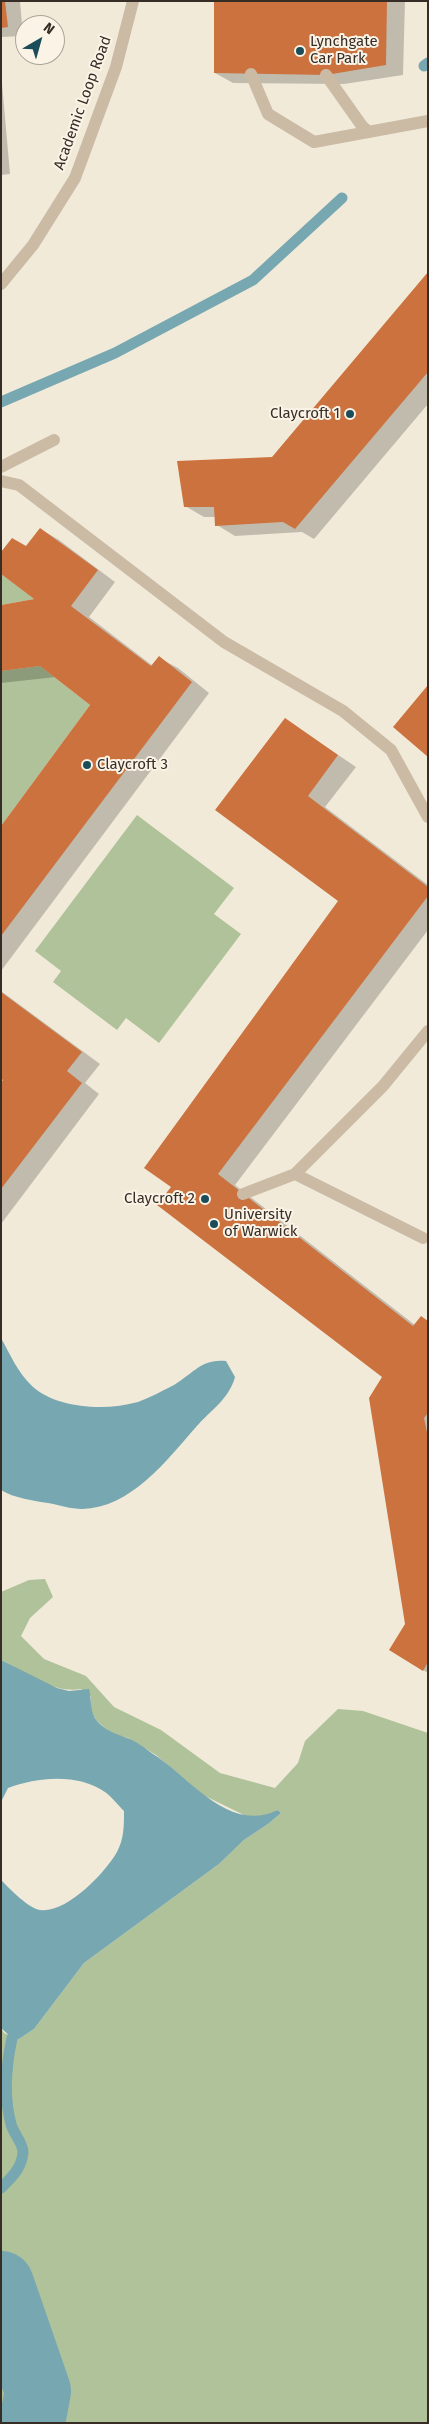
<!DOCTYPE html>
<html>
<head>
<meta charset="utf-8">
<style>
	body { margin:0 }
	#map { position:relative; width:429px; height:2424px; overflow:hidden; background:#f2ead9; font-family:"Fira Sans",sans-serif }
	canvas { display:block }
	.frame { position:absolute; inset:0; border:2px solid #362d26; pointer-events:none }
	.north { position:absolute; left:15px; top:15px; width:50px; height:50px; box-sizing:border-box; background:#faf3e6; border:1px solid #aca499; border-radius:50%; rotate:38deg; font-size:14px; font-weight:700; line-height:20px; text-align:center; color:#362d26 }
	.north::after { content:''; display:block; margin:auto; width:18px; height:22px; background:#1a4d59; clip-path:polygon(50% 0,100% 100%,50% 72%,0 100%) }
</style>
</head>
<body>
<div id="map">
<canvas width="429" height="2424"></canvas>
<div class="frame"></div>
<div class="north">N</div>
</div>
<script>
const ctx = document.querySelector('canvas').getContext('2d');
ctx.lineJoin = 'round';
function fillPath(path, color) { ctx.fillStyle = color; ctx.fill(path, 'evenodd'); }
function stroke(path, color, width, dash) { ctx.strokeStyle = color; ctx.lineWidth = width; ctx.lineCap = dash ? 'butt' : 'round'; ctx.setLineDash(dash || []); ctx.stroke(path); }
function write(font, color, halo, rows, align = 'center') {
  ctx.font = font + ' "Fira Sans",sans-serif'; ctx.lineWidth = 4; ctx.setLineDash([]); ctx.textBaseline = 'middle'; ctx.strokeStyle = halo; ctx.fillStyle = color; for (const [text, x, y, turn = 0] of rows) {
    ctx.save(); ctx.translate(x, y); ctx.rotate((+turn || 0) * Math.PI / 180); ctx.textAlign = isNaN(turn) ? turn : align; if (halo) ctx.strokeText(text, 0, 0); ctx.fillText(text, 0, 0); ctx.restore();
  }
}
const green = new Path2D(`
	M1,574L34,599L1,605Z
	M40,666L90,705L1,826V671Z
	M137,815L234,888L214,914L241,934L159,1043L126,1018L117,1030L53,982L61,971L35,951Z
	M45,1579L53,1597L30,1618L21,1636L44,1659L86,1676L114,1707L161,1730L220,1773L275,1788L298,1763L305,1741L338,1709L363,1711L428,1733V2423H1V2028L4,2033L19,2039L34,2029L84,1963L219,1864L244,1840L268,1824L281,1813L278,1810L265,1817L250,1818L203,1795L156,1755L128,1738L112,1734L97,1721L90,1710L91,1697L81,1689C53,1694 25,1672 1,1660V1592L29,1580Z`);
const water = new Path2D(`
	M1,1338C10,1354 18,1373 32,1386C57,1409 106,1411 138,1402C149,1398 162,1391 172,1386C192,1375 201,1358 226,1361L235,1377C229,1399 211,1410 196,1427C167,1460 131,1508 82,1509C71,1509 59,1505 48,1503C34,1501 14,1498 1,1490Z
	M1,1660L57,1688L69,1691L89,1689C92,1700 89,1711 97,1721C106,1731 116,1734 127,1738C136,1741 145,1748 153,1754C190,1777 228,1834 278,1810L281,1813L268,1824L244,1840L219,1864L84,1963L34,2029L19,2039L12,2038L1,2028V1880C10,1889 28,1908 40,1910C66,1914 105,1873 117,1852C124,1839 124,1826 124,1811C118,1805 112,1797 105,1792C78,1773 37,1777 8,1788L1,1802Z`);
const shadow = new Path2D(`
	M1,1H20L23,36L1,37Z
	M216,1H405L403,75L344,84L233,83L215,73Z
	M1,72L10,174L1,175Z
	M428,274V404L314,539L302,532L235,536L217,525L216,517H204L185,506L272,458Z
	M40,529L59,540L115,582L89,617L153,666L159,658L178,668L209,693L1,971V829L92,704L56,677L1,683V607L37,600L26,547Z
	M285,719L356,767L325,807L428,885V930L235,1185L415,1325L428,1322V1673L390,1650L406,1624L384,1377L173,1186L340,901L217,810Z
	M1,991L100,1064L85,1083L99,1094L1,1224V1085L5,1080L1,1077Z`);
const stream = new Path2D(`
	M424,66L428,63
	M1,402L115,353L253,280L342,198
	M1,2188C12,2177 22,2168 23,2152C23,2143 13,2133 11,2124C3,2095 6,2066 12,2038`);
const river = new Path2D(`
	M1,2284L38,2391L32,2423`);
const building = new Path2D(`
	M1,1H5L8,27L1,28Z
	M214,1H387L386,65L326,75L214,73Z
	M428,272V372L295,529L283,522L215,526L214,507H184L177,461L272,457Z
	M40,528L98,570L71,606L151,666L159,656L192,682L1,936V826L90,705L40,666L1,671V605L34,599L1,574V552L12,538L26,546Z
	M428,685V757L393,727Z
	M285,718L338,755L308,796L428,887V896L218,1174L413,1326L421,1316L428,1321V1413L424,1418L428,1437V1662L423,1671L389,1650L405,1624L369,1398L382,1377L157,1205L171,1187L144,1168L338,901L215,810Z
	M1,992L82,1052L67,1071L82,1083L1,1189V1082L3,1080L1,1079Z`);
const lane = new Path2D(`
	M251,74L268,114L314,142L428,121
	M326,75L362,126L369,132
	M1,467L54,440
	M1,481L19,485L224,642L343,711L391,750L428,817
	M295,1174L423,1238
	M243,1194L295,1174L383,1086L428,1031`);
const street = new Path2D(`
	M1,284L33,245L75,178L116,67L133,1`);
const markers = [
	[300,51,5,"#1a4d59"],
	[350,414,5,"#1a4d59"],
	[87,765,5,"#1a4d59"],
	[205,1199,5,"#1a4d59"],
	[214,1224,5,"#1a4d59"]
];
const poiNames = [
	["Lynchgate",310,42],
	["Car Park",310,59],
	["Claycroft 1",340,414,"right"],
	["Claycroft 3",97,765],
	["Claycroft 2",195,1199,"right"],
	["University",224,1215],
	["of Warwick",224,1232]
];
const streetNames = [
	["Academic Loop Road",83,103,-70]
];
fillPath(green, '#afc299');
fillPath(water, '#77a7b1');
fillPath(shadow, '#0003');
stroke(stream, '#77a7b1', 11);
stroke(river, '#77a7b1', 66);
fillPath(building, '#cb723e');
stroke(lane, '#cbbba5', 12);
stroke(street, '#cbbba5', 12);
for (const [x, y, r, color] of markers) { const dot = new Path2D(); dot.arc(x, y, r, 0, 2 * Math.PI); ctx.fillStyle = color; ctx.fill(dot); stroke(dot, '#faf3e6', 2); }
write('15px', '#362d26', '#faf3e6', poiNames, 'left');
write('15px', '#362d26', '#faf3e6', streetNames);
</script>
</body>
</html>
